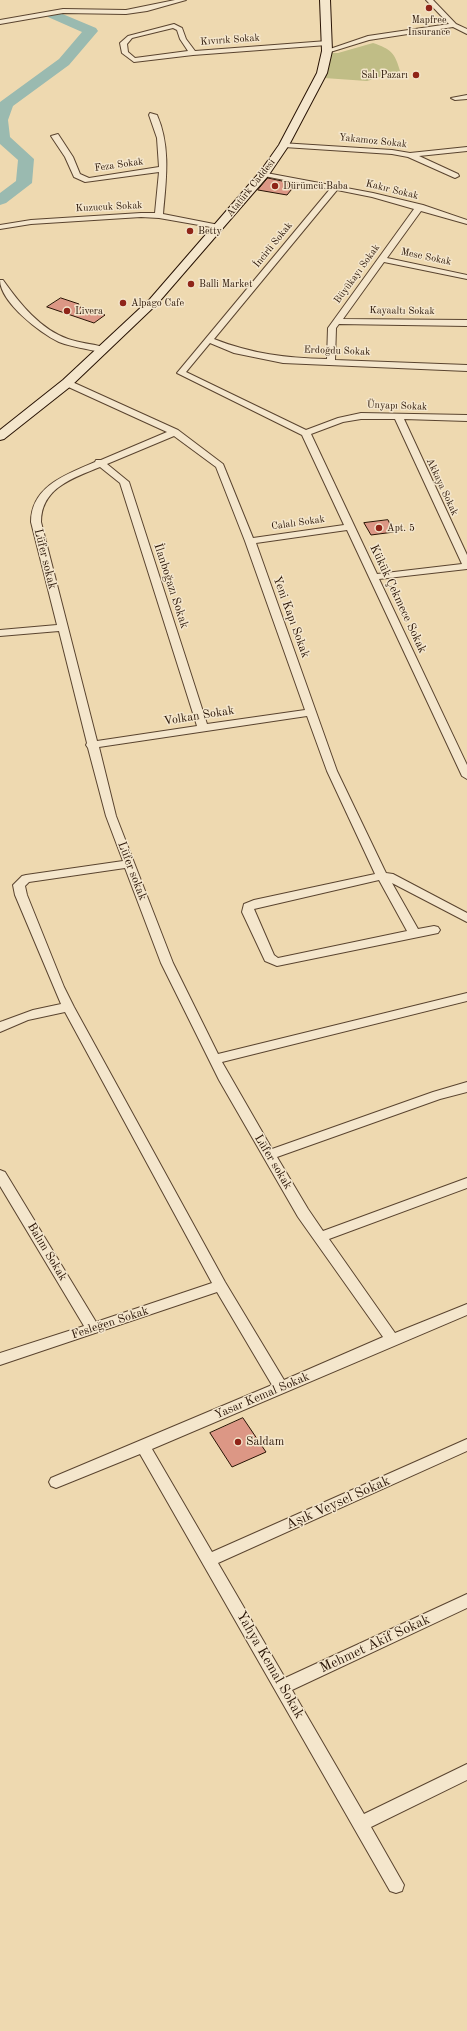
<!DOCTYPE html>
<html>
<head>
<meta charset="utf-8">
<style>
	body { margin:0 }
	canvas { display:block; background:#eed9b0 }
</style>
</head>
<body>
<canvas width="467" height="2031"></canvas>
<script>
const ctx = document.querySelector('canvas').getContext('2d');
ctx.lineJoin = 'round';
function fillPath(path, color) { ctx.fillStyle = color; ctx.fill(path, 'evenodd'); }
function stroke(path, color, width, dash) { ctx.strokeStyle = color; ctx.lineWidth = width; ctx.lineCap = dash ? 'butt' : 'round'; ctx.setLineDash(dash || []); ctx.stroke(path); }
function write(font, color, halo, rows, align = 'center') {
  ctx.font = font + ' "Old Standard TT",serif'; ctx.lineWidth = 3; ctx.setLineDash([]); ctx.textBaseline = 'middle'; ctx.strokeStyle = halo; ctx.fillStyle = color; for (const [text, x, y, turn = 0] of rows) {
    ctx.save(); ctx.translate(x, y); ctx.rotate((+turn || 0) * Math.PI / 180); ctx.textAlign = isNaN(turn) ? turn : align; if (halo) ctx.strokeText(text, 0, 0); ctx.fillText(text, 0, 0); ctx.restore();
  }
}
const green = new Path2D(`
	M373,43C391,49 395,53 400,71L367,81L324,78L328,53H338Z`);
const river = new Path2D(`
	M53,10L96,28L98,31L69,65L13,106L8,120L10,137L34,159L32,183L6,203L0,205V193L16,181L18,160L0,144V102L59,59L82,32L48,17L46,14L48,11Z`);
const building = new Path2D(`
	M268,178L296,184L287,195L258,190Z
	M61,298L79,304L78,306L80,307L105,315L94,323L47,307Z
	M388,520L394,532L371,535L364,523Z
	M243,1418L266,1452L232,1467L210,1433Z`);
const street = new Path2D(`
	M175,0H186L147,11L126,14L63,13L0,24V20L63,9L126,10Z
	M426,0H433L456,24L467,29V34L453,27L369,40L327,53L324,51L368,36L449,24Z
	M174,24L182,28L186,39L195,51L327,41L330,43L327,45L193,55L134,62L122,53L120,43L128,36ZM173,28L177,30L180,39L188,51L135,58L128,52L127,44L132,38Z
	M467,95V99L455,100L451,98Z
	M150,113L157,115C171,147 166,181 163,214L219,225L223,227L222,229L159,218L141,217L31,224L0,229V225L31,220L141,213H155L159,172L85,182L74,177L65,157L51,136L58,134L73,157L80,174L89,178L159,167L157,138L149,115Z
	M281,143L392,150L410,153L467,147V151L419,156L458,174L459,176L455,178L408,157L392,154L284,147H281Z
	M261,172L373,193L423,205L467,220V224L421,211L387,258L467,275V279L384,262L343,319L467,320V326L339,324L336,328L335,360L467,365V371L283,363L234,353L210,343L186,372L306,430L338,418L361,413L467,415V421L404,419L467,555V569L379,579L467,765V779L462,776L347,530L256,543L337,771L384,869L386,873L393,874L467,913V922L392,883L418,929L434,926L438,927L440,930L438,933L277,966L265,961L242,912L244,904L254,900L375,874L327,771L307,716L99,747L116,816L173,963L218,1054L467,993V1001L222,1062L272,1149L433,1092L467,1082V1092L440,1099L277,1157L308,1209L323,1231L467,1178V1188L329,1239L395,1333L467,1304V1315L152,1449L212,1552L467,1439V1451L218,1563L285,1678L467,1594V1608L292,1690L364,1814L467,1764V1780L371,1827L404,1885L402,1891L396,1893L390,1891L140,1454L56,1488L51,1486L49,1482L51,1478L272,1385L217,1292L0,1365V1353L84,1326L0,1186V1170L5,1172L96,1322L212,1283L65,1012L28,1020L0,1032V1022L3,1021L33,1010L61,1004L15,895L13,885L22,876L26,875L123,861L106,816L88,748L86,745L87,743L59,631L0,636V630L57,625L31,522C31,486 67,474 95,462L96,460H101L167,432L64,385V381H70L178,430L223,464L253,538L344,525L302,435L177,373L330,189L264,176L260,174ZM337,190L372,197L414,209L328,328L327,359C286,358 252,354 214,339ZM361,419H395L462,564L377,574L311,434L343,422ZM174,436L216,467L245,541L305,710L207,724L129,482L107,464ZM100,467L120,483L197,726L97,741L41,522C41,488 73,478 100,467ZM125,868L161,963L219,1080L298,1217L383,1337L284,1380L225,1282L74,1007L64,987L27,895L25,886L29,882ZM379,880L407,931L278,958L274,955L254,909Z
	M0,280H3C20,304 40,329 68,339C80,343 92,344 104,347L105,349L101,352C87,349 72,347 59,342C40,333 0,302 0,280Z`);
const secondary = new Path2D(`
	M320,0H330L332,51L327,73L289,145L268,176L158,303L71,386L4,439L0,440V430L63,380L150,299L260,172L279,145L317,73L322,51Z`);
const markers = [
	[429,8,4,"#8f2418"],
	[416,75,4,"#8f2418"],
	[275,186,4,"#8f2418"],
	[190,231,4,"#8f2418"],
	[191,284,4,"#8f2418"],
	[123,303,4,"#8f2418"],
	[67,311,4,"#8f2418"],
	[379,528,4,"#8f2418"],
	[238,1442,4,"#8f2418"]
];
const farPoinames = [
	["Mapfree",429,20,"center"],
	["Insurance",429,32,"center"],
	["Salı Pazarı",408,75,"right"],
	["Dürümcü Baba",283,186],
	["Betty",198,231],
	["Balli Market",199,284],
	["Alpago Cafe",131,303],
	["Livera",75,311],
	["Apt. 5",387,528]
];
const farStreetnames = [
	["Kıvırık Sokak",230,40,-4],
	["Yakamoz Sokak",373,141,6],
	["Feza Sokak",119,165,-8],
	["Atatürk Caddesi",251,188,-51],
	["Kakır Sokak",392,190,14],
	["Kuzucuk Sokak",109,207,-3],
	["İncirli Sokak",273,245,-51],
	["Mese Sokak",426,257,12],
	["Büyükayı Sokak",357,274,-54],
	["Kayaaltı Sokak",402,311,1],
	["Erdoğdu Sokak",337,351,2],
	["Ünyapı Sokak",397,406,2],
	["Akkaya Sokak",442,487,65],
	["Calalı Sokak",298,523,-8]
];
const streetNames = [
	["Lüfer sokak",45,559,76],
	["İlanboğazı Sokak",171,586,72],
	["Kükük Çekmece Sokak",398,599,65],
	["Yeni Kapı Sokak",291,617,70],
	["Volkan Sokak",199,716,-9],
	["Lüfer sokak",132,871,69],
	["Lüfer sokak",273,1162,59],
	["Balım Sokak",47,1252,59],
	["Fesleğen Sokak",110,1323,-18],
	["Yasar Kemal Sokak",262,1396,-23]
];
const poiNames = [
	["Saldam",246,1442]
];
const nearStreetnames = [
	["Aşık Veysel Sokak",338,1503,-24],
	["Mehmet Akif Sokak",375,1644,-25],
	["Yahya Kemal Sokak",270,1665,60]
];
fillPath(green, '#c0bd86');
fillPath(river, '#9abab0');
fillPath(building, '#dc9785');
stroke(building, '#281304', 1);
stroke(street, '#5a442f', 2);
stroke(secondary, '#281304', 2);
fillPath(street, '#f4e6cc');
fillPath(secondary, '#f4e6cc');
for (const [x, y, r, color] of markers) { const dot = new Path2D(); dot.arc(x, y, r, 0, 2 * Math.PI); ctx.fillStyle = color; ctx.fill(dot); stroke(dot, '#f4e6cc', 1.5); }
write('10px', '#281304', '#f4e6cc', farPoinames, 'left');
write('10px', '#281304', '#f4e6cc', farStreetnames);
write('12px', '#281304', '#f4e6cc', streetNames);
write('12px', '#281304', '#f4e6cc', poiNames, 'left');
write('14px', '#281304', '#f4e6cc', nearStreetnames);
</script>
</body>
</html>
